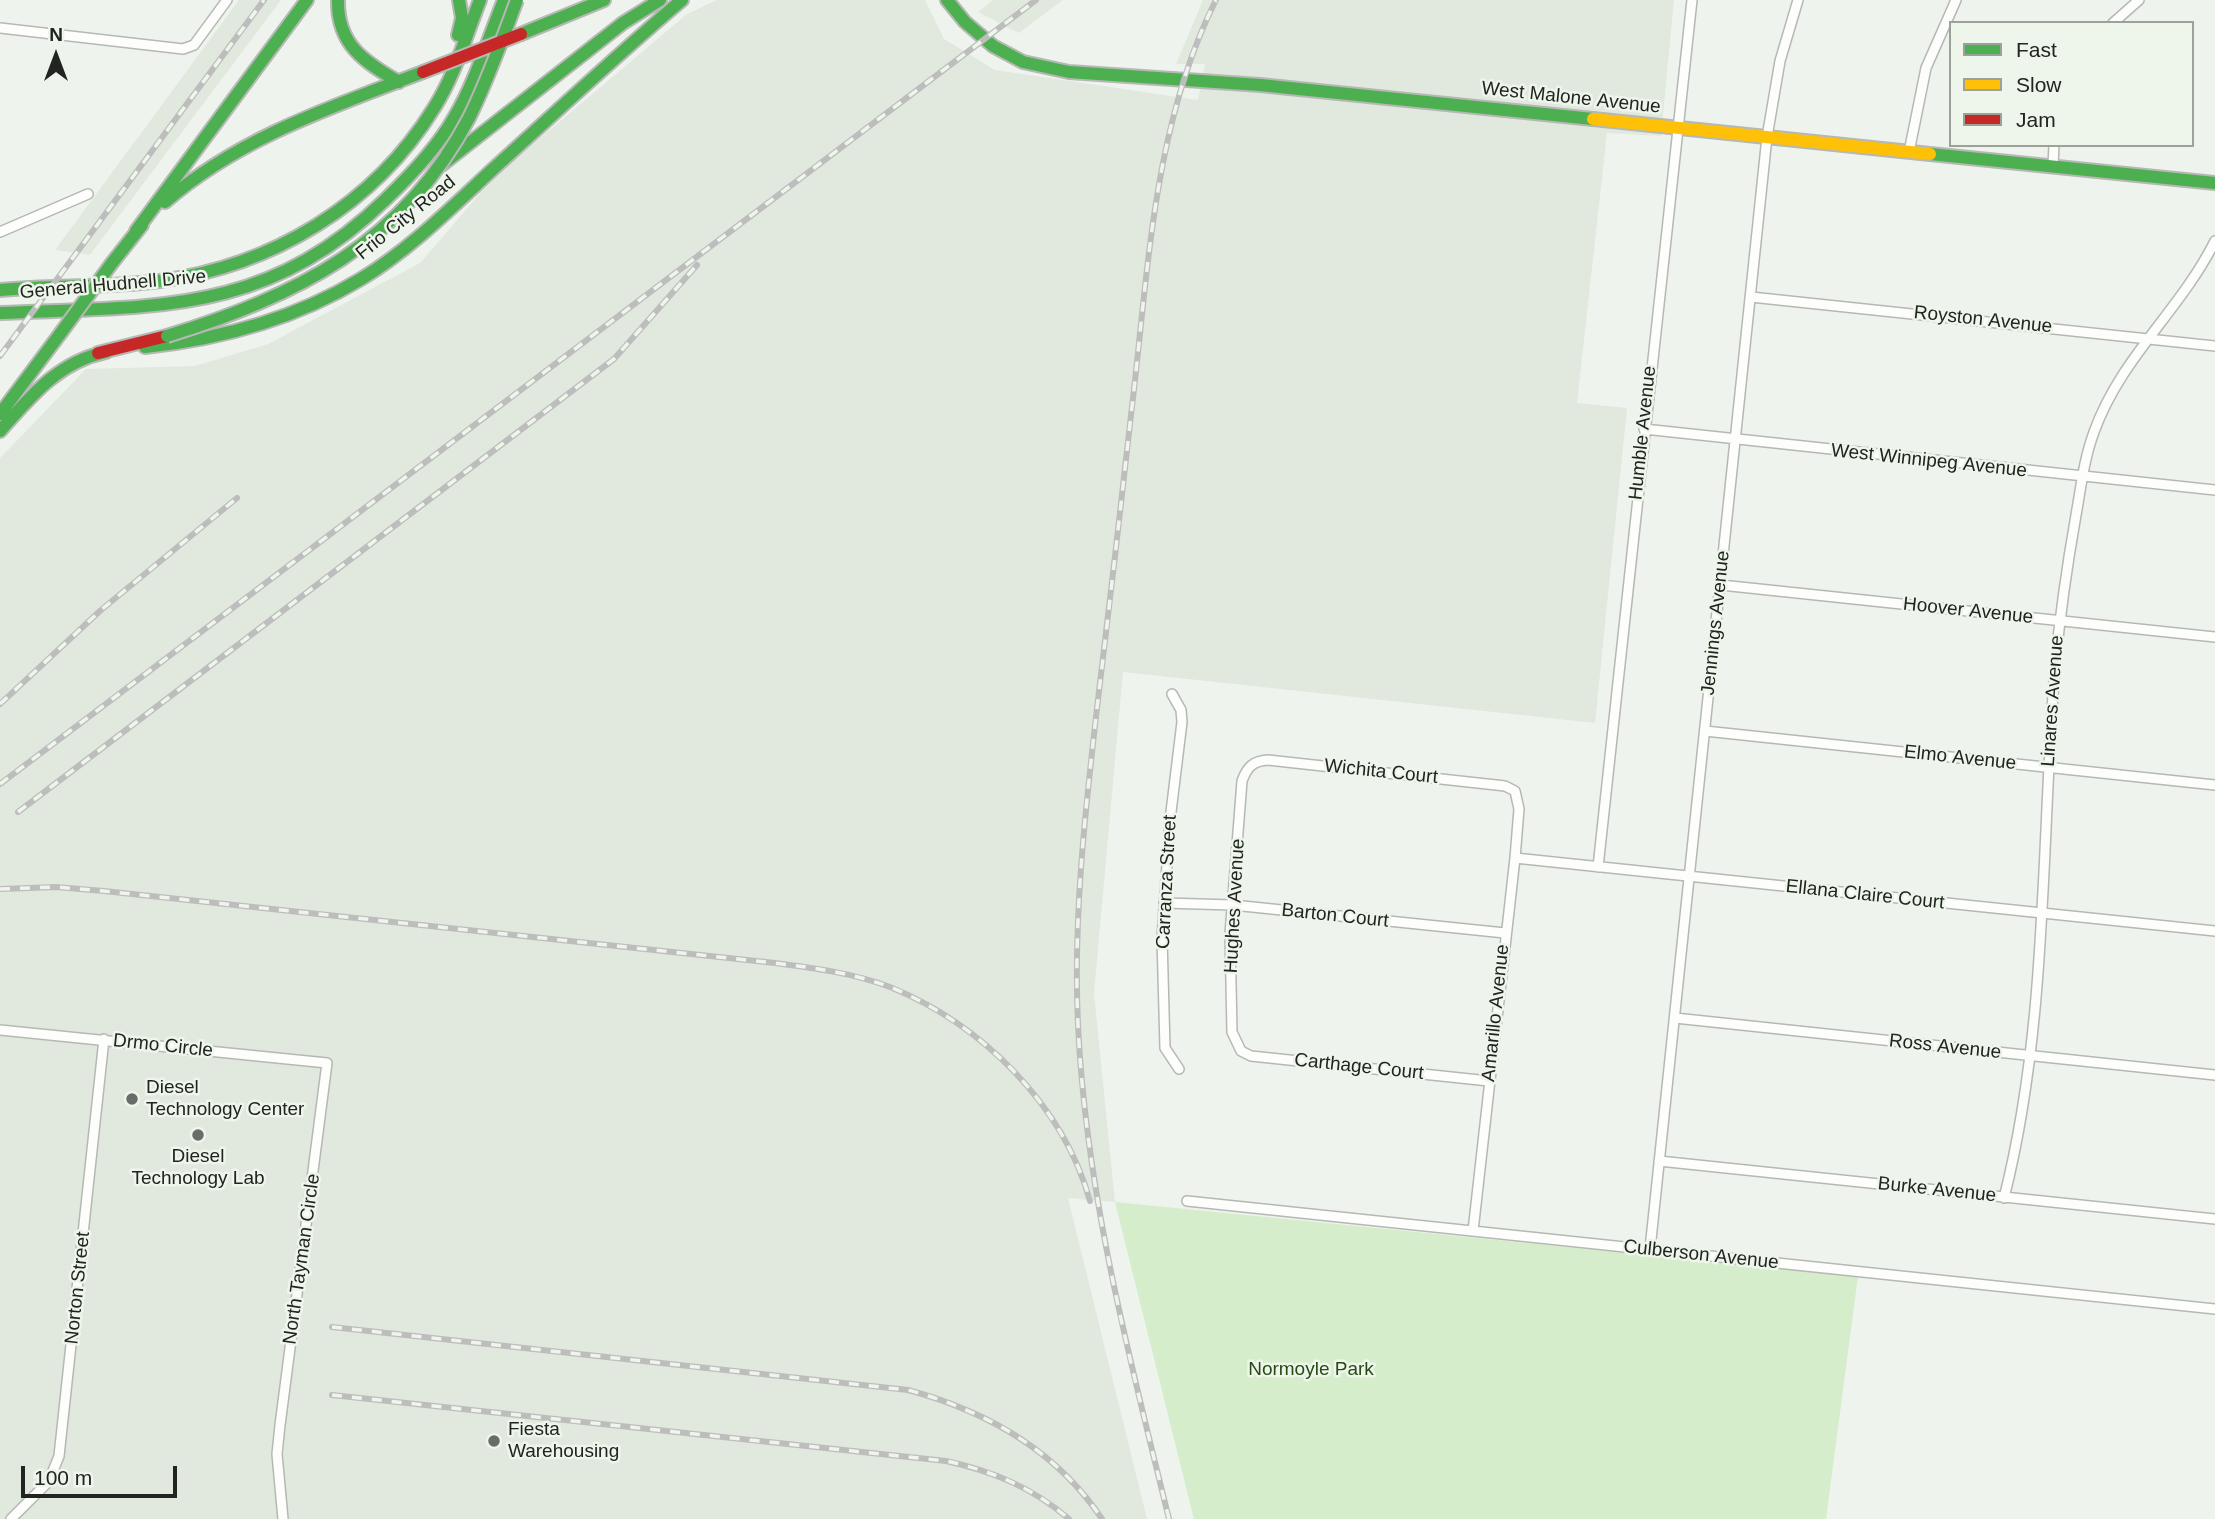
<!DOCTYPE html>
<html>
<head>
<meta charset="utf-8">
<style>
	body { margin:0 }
	#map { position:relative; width:2215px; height:1519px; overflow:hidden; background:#eff3ee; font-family:Arial,sans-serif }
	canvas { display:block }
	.legend { position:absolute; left:1949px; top:21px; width:245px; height:126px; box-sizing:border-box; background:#eef6eb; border:2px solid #9ca29a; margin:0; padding:9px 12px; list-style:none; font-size:21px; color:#212420 }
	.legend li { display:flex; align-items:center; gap:14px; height:35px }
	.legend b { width:35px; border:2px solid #9ca29a }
	.north { position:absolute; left:21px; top:21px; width:70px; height:70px; -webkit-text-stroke:5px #eef6eb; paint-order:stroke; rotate:0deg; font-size:19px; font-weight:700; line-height:28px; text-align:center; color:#212420 }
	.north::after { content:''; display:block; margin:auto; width:24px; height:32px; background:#212420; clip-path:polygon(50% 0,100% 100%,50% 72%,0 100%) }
	.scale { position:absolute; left:21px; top:1466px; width:156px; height:32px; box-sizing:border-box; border:4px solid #212420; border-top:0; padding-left:9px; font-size:21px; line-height:24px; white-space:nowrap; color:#212420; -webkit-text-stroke:5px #eef6eb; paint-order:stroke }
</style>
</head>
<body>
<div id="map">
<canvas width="2215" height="1519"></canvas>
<ul class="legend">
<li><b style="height:9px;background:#4caf50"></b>Fast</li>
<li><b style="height:9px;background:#ffc107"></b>Slow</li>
<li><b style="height:9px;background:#c62828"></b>Jam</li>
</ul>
<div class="north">N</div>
<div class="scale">100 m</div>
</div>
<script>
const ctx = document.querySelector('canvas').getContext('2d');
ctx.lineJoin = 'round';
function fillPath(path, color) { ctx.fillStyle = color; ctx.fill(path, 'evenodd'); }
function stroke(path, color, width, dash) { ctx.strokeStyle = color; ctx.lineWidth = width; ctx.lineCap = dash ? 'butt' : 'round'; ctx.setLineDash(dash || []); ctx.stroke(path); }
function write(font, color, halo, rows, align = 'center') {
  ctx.font = font + ' Arial,sans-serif'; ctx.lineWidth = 5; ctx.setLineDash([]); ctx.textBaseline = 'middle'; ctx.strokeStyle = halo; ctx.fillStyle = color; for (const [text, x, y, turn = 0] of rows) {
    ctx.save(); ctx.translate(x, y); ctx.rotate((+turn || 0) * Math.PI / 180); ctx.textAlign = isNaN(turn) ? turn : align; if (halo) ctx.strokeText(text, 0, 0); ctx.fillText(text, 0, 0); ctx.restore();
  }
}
const built = new Path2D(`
	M239,0H281L90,255L55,250Z
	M717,0H925L944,39L995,70L1198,100L1205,64H1176L1203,0H1674L1661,136L1607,133L1577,403L1627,408L1595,723L1123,672L1094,993L1115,1202L1068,1198L1147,1519H0V458L86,369L195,366L268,344L420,263L495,176L687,14Z
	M993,0H1063L1019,33L978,12Z`);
const green = new Path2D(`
	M1115,1202L1858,1276L1826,1519H1194Z`);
const street = new Path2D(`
	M2113,23L2139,0
	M0,28L183,49L194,45L227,0
	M1909,152L1926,68L1956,0
	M2053,166L2054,145
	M0,232L88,194
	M1751,297L2215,346
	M1644,429L2215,490
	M1721,585L2215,637
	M1172,694L1181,710L1182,722L1170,820L1162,938L1165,1048L1179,1069
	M1705,731L2215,785
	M1515,858L2215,931
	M1598,867L1692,0
	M1164,903L1233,905L1505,933
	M1675,1018L2215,1075
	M0,1030L327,1063L280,1425L277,1454L283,1519
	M1659,1161L2215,1219
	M2004,1198C2048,1024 2041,844 2055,667C2060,615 2067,566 2076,515C2081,487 2084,459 2094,432C2121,357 2180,311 2215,241
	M1187,1201L2215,1309
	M1473,1231L1515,858L1519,809L1515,791L1505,786L1268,760C1253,761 1247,767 1242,781L1230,934L1232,1032L1241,1051L1251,1056L1489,1081
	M1650,1249L1767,137L1780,61L1798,0
	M11,1519L49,1481L59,1456L104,1039`);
const fast = new Path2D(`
	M338,0C337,44 364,62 399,82
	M947,0L965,22L993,46L1023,62L1069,72L1260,85L1593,119
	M521,34L604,0
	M458,35L462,18L459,0
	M1930,154L2215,183
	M439,167L623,23L660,0
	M165,202C240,137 332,107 423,72
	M136,231L307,0
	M112,263L142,225
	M0,290C53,285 107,288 160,281C272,266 374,205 434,108C455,75 466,36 480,0
	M0,313C155,306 266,316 386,199C411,175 437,148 454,118C476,81 488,39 504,0
	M145,347C221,339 295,319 361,279C409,250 451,208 492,170C555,113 617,55 682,0
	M0,414L60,334
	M0,431C31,396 58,362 106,352`);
const slow = new Path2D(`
	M1593,119L1930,154`);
const jam = new Path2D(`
	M98,353L167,336`);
const rail = new Path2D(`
	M0,356L264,0
	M0,704L101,610L237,498
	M0,784L1036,0
	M18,812L614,359L697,265
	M0,889L56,887L104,891L775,963C814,968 853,973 890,987C981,1024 1063,1104 1090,1201
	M332,1327L908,1390C986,1411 1056,1450 1102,1519
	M332,1395L946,1461C993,1471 1033,1488 1069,1519
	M1169,1519C1129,1356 1086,1194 1078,1025C1073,919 1085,813 1097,708C1109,610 1120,513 1131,415C1148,277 1152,127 1216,0`);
const fastBridge = new Path2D(`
	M60,334L112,263
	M167,336C296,296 403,244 469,118C488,80 502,40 517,0`);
const jamBridge = new Path2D(`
	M423,72L521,34`);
const markers = [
	[132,1099,7,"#696c68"],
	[198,1135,7,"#696c68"],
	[494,1441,7,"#696c68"]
];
const streetNames = [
	["West Malone Avenue",1571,98,6],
	["Frio City Road",406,218,-39],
	["General Hudnell Drive",113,285,-5],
	["Royston Avenue",1983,320,6],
	["Humble Avenue",1643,433,-84],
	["West Winnipeg Avenue",1929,461,6],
	["Hoover Avenue",1968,611,6],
	["Jennings Avenue",1716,623,-84],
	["Linares Avenue",2053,701,-86],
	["Elmo Avenue",1960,758,6],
	["Wichita Court",1381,772,6],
	["Carranza Street",1167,882,-87],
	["Ellana Claire Court",1865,895,6],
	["Hughes Avenue",1235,906,-87],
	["Barton Court",1335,916,6],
	["Amarillo Avenue",1496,1013,-84],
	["Drmo Circle",163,1046,6],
	["Ross Avenue",1945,1047,6],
	["Carthage Court",1359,1067,6],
	["Burke Avenue",1937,1190,6],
	["Culberson Avenue",1701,1255,6],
	["North Tayman Circle",302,1259,-82],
	["Norton Street",78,1288,-84]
];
const poiNames = [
	["Diesel",146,1088],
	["Technology Center",146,1110],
	["Diesel",198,1157,"center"],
	["Technology Lab",198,1179,"center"],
	["Fiesta",508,1430],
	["Warehousing",508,1452]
];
const parkNames = [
	["Normoyle Park",1311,1370]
];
fillPath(built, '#e1e9de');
fillPath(green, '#d6edcb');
stroke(street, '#b5b8b4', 12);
stroke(fast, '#b5b8b4', 16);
stroke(slow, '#b5b8b4', 16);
stroke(jam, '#b5b8b4', 16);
stroke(street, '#fdfdfc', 9);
stroke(fast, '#4caf50', 12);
stroke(slow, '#ffc107', 12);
stroke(jam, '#c62828', 12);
stroke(rail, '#bdbdbd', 6);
stroke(rail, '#eef6eb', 3.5, [10]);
stroke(fastBridge, '#b5b8b4', 16, []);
stroke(jamBridge, '#b5b8b4', 16, []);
stroke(fastBridge, '#4caf50', 12);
stroke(jamBridge, '#c62828', 12);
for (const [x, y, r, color] of markers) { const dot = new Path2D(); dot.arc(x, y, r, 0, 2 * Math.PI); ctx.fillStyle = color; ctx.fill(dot); stroke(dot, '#eef6eb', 2.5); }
write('19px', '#212420', '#eef6eb', streetNames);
write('19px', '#212420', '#eef6eb', poiNames, 'left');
write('19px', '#284b13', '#eef6eb', parkNames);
</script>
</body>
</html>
